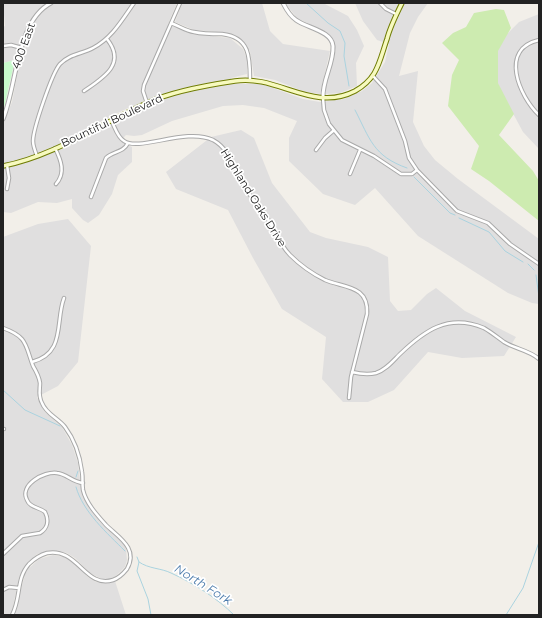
<!DOCTYPE html>
<html>
<head>
<meta charset="utf-8">
<style>
	body { margin:0 }
	#map { position:relative; width:542px; height:618px; overflow:hidden; background:#f2efe9; font-family:Montserrat,sans-serif }
	canvas { display:block }
	.frame { position:absolute; inset:0; border:4px solid #222; pointer-events:none }
</style>
</head>
<body>
<div id="map">
<canvas width="542" height="618"></canvas>
<div class="frame"></div>
</div>
<script>
const ctx = document.querySelector('canvas').getContext('2d');
ctx.lineJoin = 'round';
function fillPath(path, color) { ctx.fillStyle = color; ctx.fill(path, 'evenodd'); }
function stroke(path, color, width, dash) { ctx.strokeStyle = color; ctx.lineWidth = width; ctx.lineCap = dash ? 'butt' : 'round'; ctx.setLineDash(dash || []); ctx.stroke(path); }
function write(font, color, halo, rows, align = 'center') {
  ctx.font = font + ' Montserrat,sans-serif'; ctx.lineWidth = 3.5; ctx.setLineDash([]); ctx.textBaseline = 'middle'; ctx.strokeStyle = halo; ctx.fillStyle = color; for (const [text, x, y, turn = 0] of rows) {
    ctx.save(); ctx.translate(x, y); ctx.rotate((+turn || 0) * Math.PI / 180); ctx.textAlign = isNaN(turn) ? turn : align; if (halo) ctx.strokeText(text, 0, 0); ctx.fillText(text, 0, 0); ctx.restore();
  }
}
const residential = new Path2D(`
	M3,3H177L168,24L192,34L230,38L243,49L247,59V74L231,78L232,84H262L303,99L320,102L344,99L362,91L372,83L385,62L389,44L377,40L363,21L355,3H428L418,17L410,33L399,76L418,71L413,122L424,146L435,160L458,179L539,239V304L532,303L508,293L418,236L375,188L355,205L323,194L289,161V138L297,121L264,108L243,105L223,106L172,121L142,135L134,136L126,135L120,141L132,147V162L118,175L112,194L99,215L88,223L83,220L72,208V199L57,203L38,202L11,213L3,212V124L12,102L19,66L31,32L26,30L15,60L3,63V27L5,26ZM132,106L136,112L93,133L90,127Z
	M182,3H262L270,31L283,44L330,51L320,94L305,92L275,80L254,76L250,51L239,38L227,33L194,30L175,22Z
	M285,3H323L348,16L357,30L364,46L356,63L357,86L340,93L326,94V86L335,49L333,40L327,33L297,18Z
	M539,14V149L523,132L501,91L494,73L495,55L507,34L519,22Z
	M241,130L254,138L272,183L310,232L326,238L368,247L388,257L390,301L398,311L411,310L427,294L436,288L465,311L516,337L504,356L462,358L428,352L394,390L368,402H343L322,379L326,337L282,309L253,258L228,210L176,189L166,172L211,137Z
	M68,219L91,246L78,362L58,386L37,397L44,411L62,427L72,445L78,463L81,488L85,501L100,522L123,543L126,549L127,560L125,567L117,575L111,579H102L90,573L75,558L67,553L54,551L37,554L24,567L19,578L12,611L9,615H3V237L38,224Z
	M53,555L64,557L71,560L88,577L96,582L107,583L115,581L126,615H14L26,571L39,559Z`);
const grass = new Path2D(`
	M496,9L504,10L511,28L498,51V83L514,114L499,135L533,171L539,181V221L489,181L471,169L479,146L448,106L452,75L459,60L442,43L453,33L466,27L474,13Z`);
const park = new Path2D(`
	M15,60L3,112V63Z`);
const stream = new Path2D(`
	M306,3L328,23L340,31L345,43L344,56L349,86
	M355,110C370,139 373,156 407,168
	M414,177L450,213L455,215
	M459,218L489,232L505,251L523,262
	M528,264L534,270
	M536,275L539,297
	M3,390L25,410L60,426
	M76,477L78,471
	M539,477V482
	M76,487C83,512 107,533 125,551
	M137,557L139,562L137,571L148,599L151,615
	M139,562C149,569 161,568 171,573C193,583 217,598 234,615
	M506,615L523,588L539,542`);
const minor = new Path2D(`
	M380,3L386,9L396,14
	M171,23C179,26 186,31 194,32C203,34 213,34 222,34C250,37 250,58 250,79
	M539,40C499,49 519,96 539,115
	M3,46L11,45L22,48
	M373,76L385,89L405,141L409,158L417,170L457,211L488,223L510,244L539,264
	M84,91C103,78 127,64 107,39
	M323,98L324,110L329,124L342,140L374,156L401,174H412L417,170
	M147,103L143,91L144,85L180,3
	M111,120C115,127 117,137 124,141C139,152 186,127 213,140C230,149 234,169 243,185C249,195 258,204 265,214C273,227 279,244 290,255C300,265 313,274 325,280C344,288 369,285 367,314L351,377L349,398
	M55,148C61,160 66,173 56,184
	M316,150L325,138L333,131
	M37,156C35,151 33,146 33,141C33,129 52,73 60,64C69,54 82,54 93,48C112,38 122,20 134,3
	M350,174L360,150
	M7,189L9,178L7,165
	M91,197L106,158C113,151 123,153 128,143
	M3,328C28,337 25,345 33,366C36,371 39,376 40,383C40,390 38,396 42,403C46,414 58,418 65,427C74,439 80,456 82,472C83,478 82,484 83,490C86,503 97,515 106,525C118,537 139,548 127,569C123,574 119,578 113,580C85,589 78,547 47,553C40,555 34,559 29,564C16,578 21,599 12,615
	M32,362C66,353 55,322 64,298
	M352,372C360,374 368,375 376,373C386,370 393,361 400,354C424,331 448,313 484,328C491,332 497,337 504,342C515,349 529,350 539,359
	M3,429H4
	M3,554L22,536L40,533C48,528 49,520 45,512C39,507 30,508 27,500C19,485 44,471 57,473C67,474 72,482 83,483
	M3,590L9,587L19,588`);
const tertiary = new Path2D(`
	M283,3C286,9 290,16 296,20C307,28 332,31 333,46C334,64 322,80 323,98
	M3,119C17,86 16,21 51,3`);
const secondary = new Path2D(`
	M3,166C54,156 100,124 147,103C172,91 208,85 235,81C277,74 313,113 355,91C378,78 379,62 387,39C390,27 396,15 402,3`);
const streetNames = [
	["400 East",24,46,-70],
	["Bountiful Boulevard",112,121,-25],
	["Highland Oaks Drive",253,198,58]
];
const waterNames = [
	["North Fork",203,585,32]
];
fillPath(residential, '#e0dfdf');
fillPath(grass, '#cdebb0');
fillPath(park, '#c8facc');
stroke(stream, '#aad3df', 1);
stroke(minor, '#a9a9a9', 4.5);
stroke(tertiary, '#a9a9a9', 5);
stroke(secondary, '#707d05', 5.5);
stroke(minor, '#fff', 2.5);
stroke(tertiary, '#fff', 3);
stroke(secondary, '#f7fabf', 3.5);
write('11px', '#222', '#fff', streetNames);
write('italic 12px', '#4a7aab', '#fff', waterNames);
</script>
</body>
</html>
